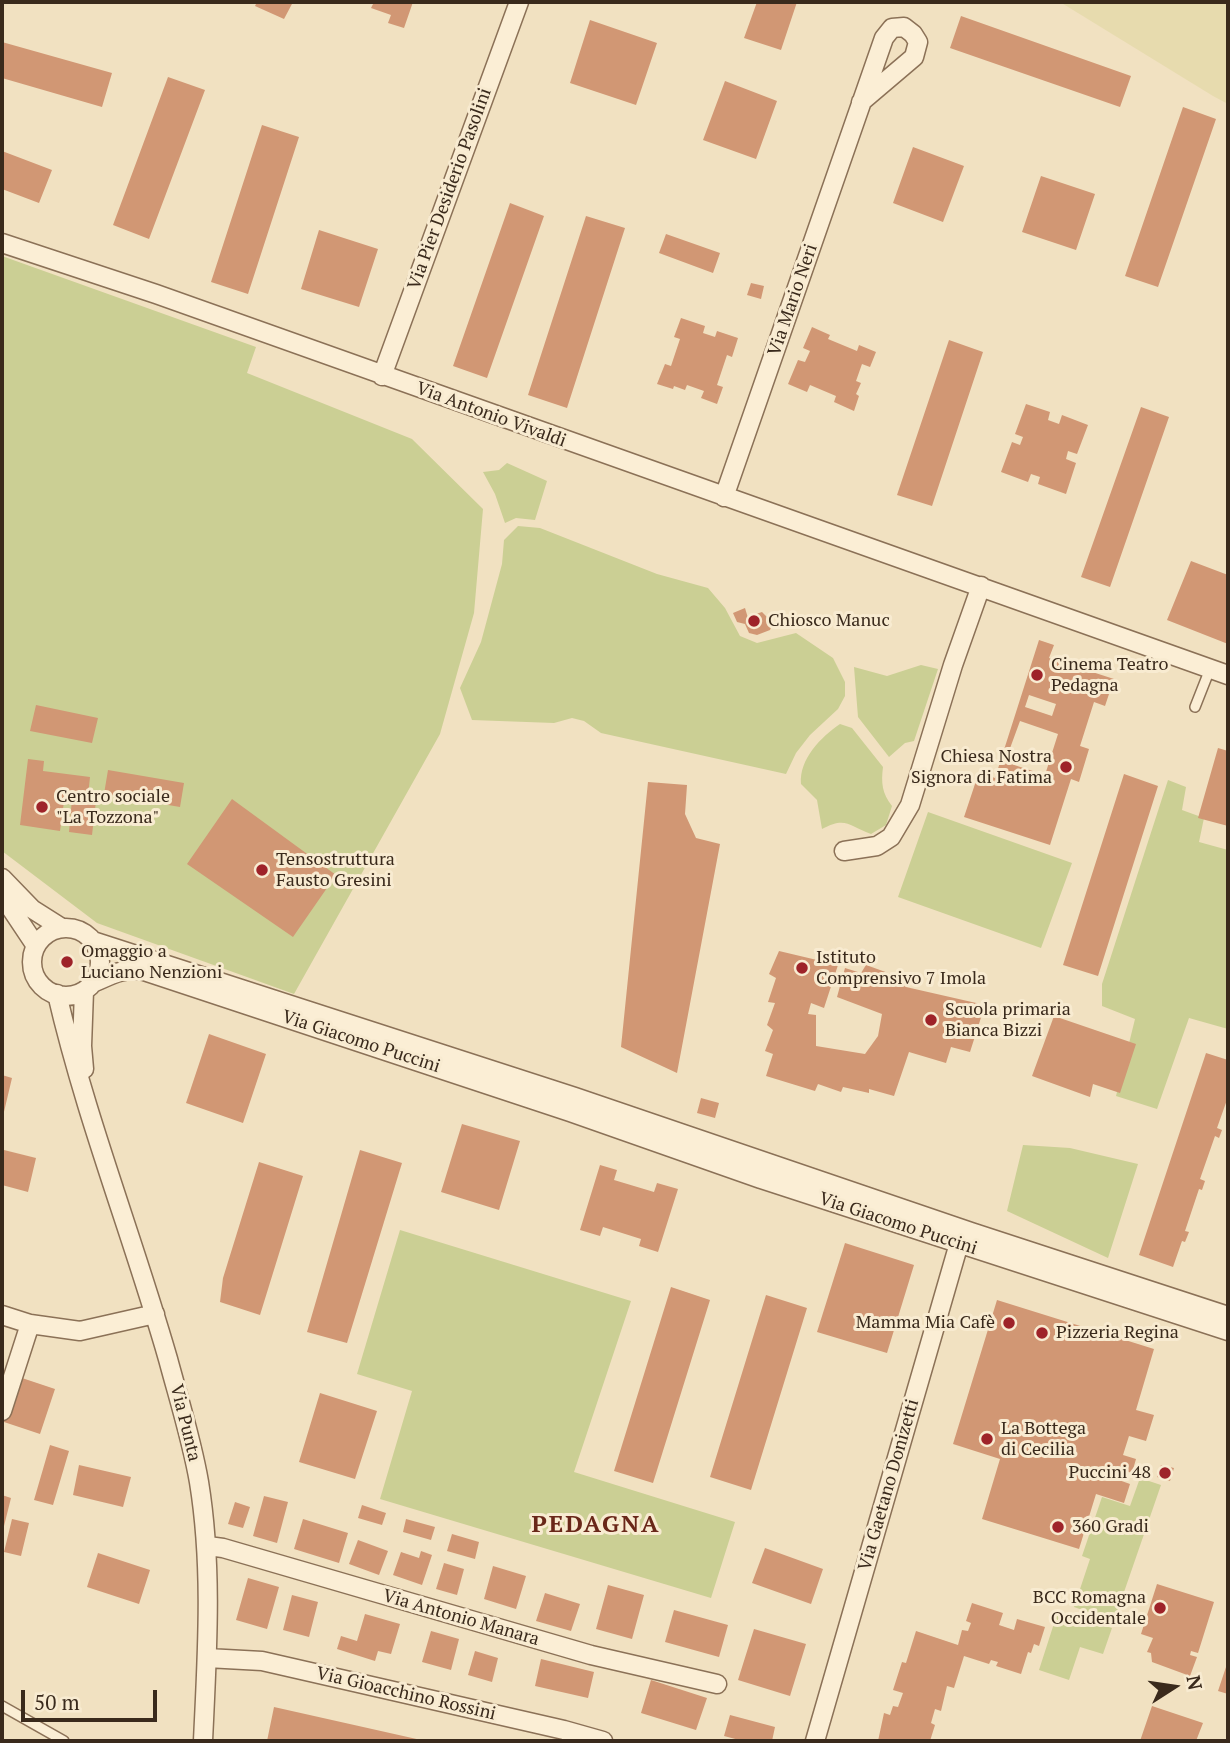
<!DOCTYPE html>
<html>
<head>
<meta charset="utf-8">
<style>
	body { margin:0 }
	#map { position:relative; width:1230px; height:1743px; overflow:hidden; background:#f1e1c1; font-family:"PT Serif",serif }
	canvas { display:block }
	.frame { position:absolute; inset:0; border:4px solid #3a2a1c; pointer-events:none }
	.north { position:absolute; left:1139px; top:1652px; width:70px; height:70px; -webkit-text-stroke:5px #f8ebd1; paint-order:stroke; rotate:78deg; font-size:19px; font-weight:700; line-height:28px; text-align:center; color:#3a2a1c }
	.north::after { content:''; display:block; margin:auto; width:24px; height:32px; background:#3a2a1c; clip-path:polygon(50% 0,100% 100%,50% 72%,0 100%) }
	.scale { position:absolute; left:21px; top:1690px; width:136px; height:32px; box-sizing:border-box; border:4px solid #3a2a1c; border-top:0; padding-left:9px; font-size:21px; line-height:24px; white-space:nowrap; color:#3a2a1c; -webkit-text-stroke:5px #f8ebd1; paint-order:stroke }
</style>
</head>
<body>
<div id="map">
<canvas width="1230" height="1743"></canvas>
<div class="frame"></div>
<div class="north">N</div>
<div class="scale">50 m</div>
</div>
<script>
const ctx = document.querySelector('canvas').getContext('2d');
ctx.lineJoin = 'round';
function fillPath(path, color) { ctx.fillStyle = color; ctx.fill(path, 'evenodd'); }
function stroke(path, color, width, dash) { ctx.strokeStyle = color; ctx.lineWidth = width; ctx.lineCap = dash ? 'butt' : 'round'; ctx.setLineDash(dash || []); ctx.stroke(path); }
function write(font, color, halo, rows, align = 'center') {
  ctx.font = font + ' "PT Serif",serif'; ctx.lineWidth = 6; ctx.setLineDash([]); ctx.textBaseline = 'middle'; ctx.strokeStyle = halo; ctx.fillStyle = color; for (const [text, x, y, turn = 0] of rows) {
    ctx.save(); ctx.translate(x, y); ctx.rotate((+turn || 0) * Math.PI / 180); ctx.textAlign = isNaN(turn) ? turn : align; if (halo) ctx.strokeText(text, 0, 0); ctx.fillText(text, 0, 0); ctx.restore();
  }
}
const farmland = new Path2D(`
	M1060,2H1228V104L1213,96Z`);
const green = new Path2D(`
	M2,256L256,347L247,373L412,439L483,509L474,613L440,734L294,994L97,923L2,851Z
	M507,463L547,481L535,520L516,518L505,523L495,494L483,472L499,470Z
	M518,526L540,528L657,574L708,588L725,608L740,636L757,643L796,633L833,658L845,682V696L838,709L810,735L796,753L786,774L601,733L584,721L572,718L554,723L472,720L460,688L481,642L502,564L504,540Z
	M921,665L938,669L914,741L905,743L889,757L858,717L854,667L887,676Z
	M840,724L852,728L883,767C881,783 882,793 892,806L886,825L871,834C849,826 846,816 822,829L817,800L801,784C799,759 821,737 840,724Z
	M1168,780L1186,787L1182,810L1204,818L1199,842L1228,850V1029L1189,1018L1157,1109L1116,1096L1135,1019L1102,1006V984Z
	M928,812L1072,863L1041,948L898,897Z
	M1023,1145L1070,1148L1138,1164L1108,1258L1007,1211Z
	M400,1230L631,1301L574,1472L735,1522L711,1598L380,1499L412,1391L357,1374Z
	M1140,1478L1161,1485L1114,1621L1074,1607L1090,1559L1082,1556L1102,1497L1130,1506Z
	M1058,1611L1112,1628L1103,1654L1080,1647L1069,1680L1039,1670Z`);
const building = new Path2D(`
	M257,2H293L284,19L255,6Z
	M374,2H413L404,28L388,23L391,15L371,8Z
	M757,2H797L781,50L744,38Z
	M961,16L1131,76L1120,107L950,48Z
	M590,20L657,43L636,105L570,83Z
	M2,42L112,73L102,107L2,78Z
	M168,77L205,90L149,239L113,225Z
	M725,81L777,101L756,159L703,140Z
	M1183,107L1216,119L1158,287L1125,276Z
	M262,125L299,137L248,294L211,282Z
	M913,147L964,166L943,222L893,203Z
	M2,151L52,170L39,203L2,189Z
	M1041,176L1095,194L1076,250L1022,232Z
	M510,203L544,216L487,378L453,366Z
	M586,216L625,228L567,408L528,395Z
	M319,230L378,249L359,307L301,289Z
	M666,234L720,253L713,273L659,253Z
	M751,283L764,286L761,299L747,295Z
	M681,318L705,326L703,333L715,337L717,331L738,338L732,357L727,355L717,385L723,387L717,404L701,398L704,391L687,385L685,390L674,386L673,389L657,384L665,364L671,366L680,339L674,337Z
	M812,327L830,335L828,339L857,351L859,345L876,352L870,367L862,364L856,381L861,383L856,394L859,396L854,411L834,402L836,396L810,385L807,392L788,384L798,360L805,362L810,351L803,348Z
	M949,340L983,352L932,506L897,495Z
	M1026,404L1050,412L1048,420L1059,424L1062,415L1088,425L1077,454L1068,451L1066,459L1076,463L1066,494L1038,484L1040,477L1031,474L1028,482L1001,472L1012,442L1020,445L1023,437L1015,434Z
	M1141,407L1169,417L1110,587L1081,577Z
	M1191,561L1228,575V644L1167,620Z
	M745,608L748,618L745,624L750,616L762,612L773,623L770,630L757,635L749,633L745,624L737,622L733,613Z
	M1039,640L1054,645L1049,658L1114,679L1105,706L1094,702L1080,746L1089,749L1079,782L1071,779L1050,845L964,817L979,772L995,778ZM1029,695L1056,704L1052,716L1025,707ZM1020,721L1058,734L1045,775L1005,762Z
	M36,705L98,718L92,743L30,731Z
	M1218,748L1228,751V826L1198,818Z
	M28,759L44,761L43,771L90,777L88,796L65,794L60,831L20,825Z
	M108,770L184,783L180,807L104,794Z
	M1124,774L1158,786L1098,976L1063,965Z
	M648,782L687,785L685,814L696,838L720,844L677,1073L621,1047Z
	M72,799L96,801L92,835L69,832Z
	M232,799L336,875L293,937L187,864Z
	M779,951L838,965L824,1008L811,1003L808,1014L816,1015V1046L865,1054L878,1036L882,1014L837,997L845,968L861,973L866,965L908,980L906,987L985,1005L970,1052L951,1047L946,1063L909,1052L894,1096L869,1089V1093L843,1087L841,1092L818,1084L815,1091L766,1076L773,1054L765,1051L773,1030L767,1025L775,1003L768,1002L776,978L769,974Z
	M1054,1016L1136,1044L1120,1093L1093,1084L1090,1097L1032,1076Z
	M209,1034L266,1054L243,1123L186,1103Z
	M1206,1053L1228,1060V1097L1217,1128L1222,1130L1219,1138L1215,1136L1200,1179L1205,1181L1202,1190L1199,1189L1185,1231L1189,1232L1185,1242L1182,1241L1173,1267L1139,1255Z
	M2,1075L12,1078L3,1116L2,1115Z
	M701,1098L719,1103L715,1118L697,1113Z
	M462,1124L520,1141L499,1210L441,1192Z
	M4,1150L36,1158L28,1192L2,1185Z
	M360,1150L402,1163L347,1343L307,1332Z
	M259,1162L303,1176L260,1315L220,1302L223,1278Z
	M600,1165L617,1170L614,1180L654,1192L657,1183L678,1189L658,1252L639,1246L641,1239L603,1227L600,1236L580,1230Z
	M845,1243L914,1265L887,1353L817,1332Z
	M671,1287L710,1300L653,1483L614,1471Z
	M766,1295L807,1308L751,1490L710,1477Z
	M997,1300L1154,1349L1136,1410L1154,1415L1146,1441L1129,1436L1123,1455L1136,1459L1132,1473L1119,1469L1116,1479L1130,1484L1124,1503L1096,1494L1079,1549L982,1519L1000,1459L953,1444Z
	M19,1377L55,1389L40,1434L4,1422Z
	M320,1393L377,1411L355,1479L299,1462Z
	M50,1445L69,1451L53,1505L34,1500Z
	M79,1465L131,1477L123,1507L73,1495Z
	M1161,1465L1174,1468L1170,1481L1157,1477Z
	M2,1495L11,1498L3,1530L2,1529Z
	M264,1496L288,1502L277,1543L253,1536Z
	M235,1502L250,1507L243,1528L228,1524Z
	M362,1505L386,1513L382,1525L358,1518Z
	M12,1519L29,1523L21,1556L4,1552Z
	M303,1519L348,1533L339,1563L294,1549Z
	M406,1519L435,1527L431,1540L403,1532Z
	M452,1534L479,1542L475,1559L447,1551Z
	M358,1540L388,1551L379,1575L349,1564Z
	M765,1548L823,1569L811,1604L752,1583Z
	M421,1551L432,1555L422,1585L393,1575L401,1552L419,1558Z
	M98,1553L150,1570L139,1604L87,1587Z
	M444,1563L464,1569L457,1595L436,1589Z
	M493,1566L526,1576L516,1609L484,1599Z
	M248,1578L279,1587L267,1629L236,1620Z
	M1157,1584L1214,1602L1198,1653L1191,1651L1190,1655L1197,1657L1190,1676L1152,1662L1151,1653L1147,1652L1153,1638L1141,1634Z
	M608,1585L644,1595L632,1639L596,1629Z
	M545,1593L580,1604L571,1631L536,1621Z
	M292,1595L318,1602L309,1637L283,1630Z
	M972,1603L1003,1613L999,1625L1014,1630L1017,1619L1045,1627L1039,1646L1034,1644L1031,1653L1028,1652L1021,1674L996,1666L998,1662L991,1660L989,1664L964,1656L954,1688L947,1686L941,1711L935,1709L931,1723L935,1725L930,1741H878L884,1713L890,1715L893,1706L898,1707L903,1693L893,1690L902,1662L906,1663L916,1631L958,1645L962,1630L968,1631L971,1623L966,1621Z
	M674,1610L728,1625L719,1657L665,1642Z
	M365,1614L400,1624L391,1654L378,1651L375,1661L337,1649L341,1636L357,1641Z
	M754,1629L806,1644L790,1696L738,1680Z
	M431,1631L459,1639L451,1670L422,1662Z
	M475,1651L498,1658L492,1682L468,1675Z
	M541,1659L594,1672L588,1698L535,1686Z
	M1228,1661V1694L1218,1691Z
	M651,1680L707,1698L696,1730L641,1713Z
	M1152,1706L1203,1723L1196,1741H1140Z
	M274,1707L421,1740V1741H267Z
	M730,1715L775,1727L772,1741H743L724,1736Z`);
const lane = new Path2D(`
	M1195,707L1210,669
	M2,1706L64,1741`);
const street = new Path2D(`
	M2,243L156,294L1228,675
	M382,376L519,2
	M724,497L884,38L892,28L904,27L913,34L918,42L914,57L861,102
	M844,851L877,846L891,837L910,805L953,665L981,586
	M2,878L32,909L62,928
	M2,895L36,946
	M32 962a34 34 0 1 1 68 0a34 34 0 1 1-68 0Z
	M93,941L575,1097L971,1232L1228,1316
	M93,983C111,975 125,967 144,971L570,1112L761,1179L1228,1331
	M84,991L82,1046L84,1069
	M57,994C86,1119 133,1237 168,1359C179,1400 192,1441 199,1482C213,1568 207,1655 203,1741
	M2,1315L30,1324
	M2,1411L30,1324L80,1331L155,1314
	M208,1546L223,1548L591,1655L717,1684
	M207,1658L262,1661L564,1730L603,1741
	M815,1741L962,1233`);
const markers = [
	[754,621,7,"#9e2329"],
	[1037,675,7,"#9e2329"],
	[1066,767,7,"#9e2329"],
	[42,807,7,"#9e2329"],
	[262,870,7,"#9e2329"],
	[67,962,7,"#9e2329"],
	[802,968,7,"#9e2329"],
	[931,1020,7,"#9e2329"],
	[1009,1323,7,"#9e2329"],
	[1042,1333,7,"#9e2329"],
	[987,1439,7,"#9e2329"],
	[1165,1473,7,"#9e2329"],
	[1058,1527,7,"#9e2329"],
	[1160,1608,7,"#9e2329"]
];
const streetNames = [
	["Via Pier Desiderio Pasolini",450,189,-70],
	["Via Mario Neri",793,300,-71],
	["Via Antonio Vivaldi",491,415,20],
	["Via Giacomo Puccini",361,1042,18],
	["Via Giacomo Puccini",898,1224,18],
	["Via Punta",185,1423,76],
	["Via Gaetano Donizetti",889,1485,-74],
	["Via Antonio Manara",461,1618,16],
	["Via Gioacchino Rossini",406,1694,13]
];
const poiNames = [
	["Chiosco Manuc",768,621],
	["Cinema Teatro",1051,665],
	["Pedagna",1051,686],
	["Chiesa Nostra",1052,757,"right"],
	["Signora di Fatima",1052,778,"right"],
	["Centro sociale",56,797],
	["\"La Tozzona\"",56,818],
	["Tensostruttura",276,860],
	["Fausto Gresini",276,881],
	["Omaggio a",81,952],
	["Luciano Nenzioni",81,973],
	["Istituto",816,958],
	["Comprensivo 7 Imola",816,979],
	["Scuola primaria",945,1010],
	["Bianca Bizzi",945,1031],
	["Mamma Mia Cafè",995,1323,"right"],
	["Pizzeria Regina",1056,1333],
	["La Bottega",1001,1429],
	["di Cecilia",1001,1450],
	["Puccini 48",1151,1473,"right"],
	["360 Gradi",1072,1527],
	["BCC Romagna",1146,1598,"right"],
	["Occidentale",1146,1619,"right"]
];
const districtNames = [
	["PEDAGNA",596,1525]
];
fillPath(farmland, '#e7dbae');
fillPath(green, '#cbcf94');
fillPath(building, '#d19774');
stroke(lane, '#8b7157', 12);
stroke(street, '#8b7157', 21);
stroke(lane, '#fbeed5', 9);
stroke(street, '#fbeed5', 18);
for (const [x, y, r, color] of markers) { const dot = new Path2D(); dot.arc(x, y, r, 0, 2 * Math.PI); ctx.fillStyle = color; ctx.fill(dot); stroke(dot, '#f8ebd1', 2.5); }
write('18px', '#3a2a1c', '#f8ebd1', streetNames);
write('18px', '#3a2a1c', '#f8ebd1', poiNames, 'left');
ctx.letterSpacing = '2px';
write('bold 24px', '#692719', '#f8ebd1', districtNames);
ctx.letterSpacing = '0px';
</script>
</body>
</html>
